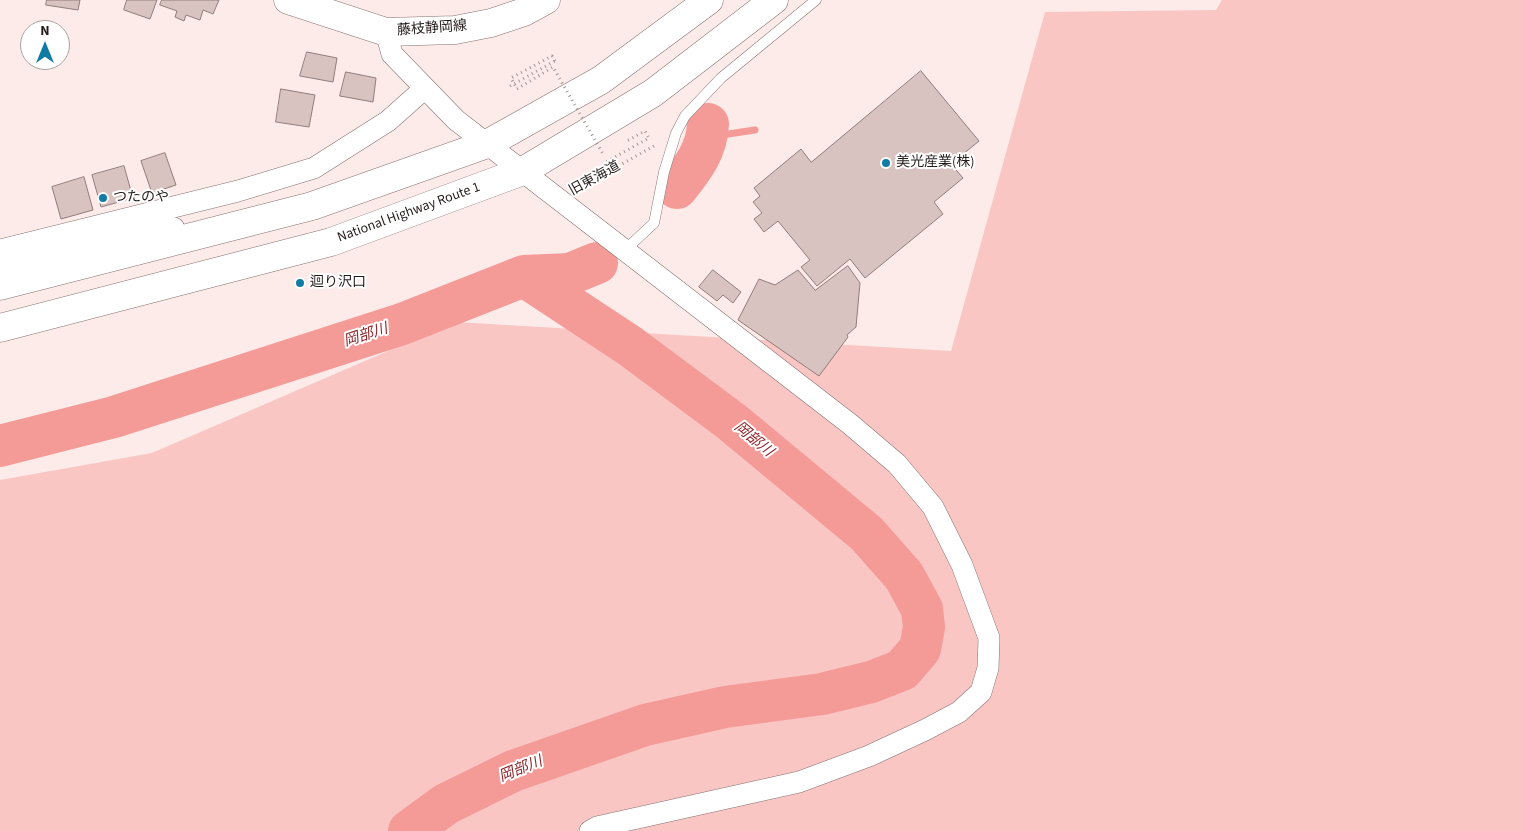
<!DOCTYPE html>
<html>
<head>
<meta charset="utf-8">
<style>
	body { margin:0 }
	#map { position:relative; width:1523px; height:831px; overflow:hidden; background:#fdebe9; font-family:"Source Sans 3",sans-serif }
	canvas { display:block }
	.north { position:absolute; left:20px; top:20px; width:50px; height:50px; box-sizing:border-box; background:#fff; border:1px solid #a7a4a3; border-radius:50%; rotate:0deg; font-size:14px; font-weight:700; line-height:20px; text-align:center; color:#231b1a }
	.north::after { content:''; display:block; margin:auto; width:18px; height:22px; background:#107ba5; clip-path:polygon(50% 0,100% 100%,50% 72%,0 100%) }
</style>
</head>
<body>
<div id="map">
<canvas width="1523" height="831"></canvas>
<div class="north">N</div>
</div>
<script>
const ctx = document.querySelector('canvas').getContext('2d');
ctx.lineJoin = 'round';
function fillPath(path, color) { ctx.fillStyle = color; ctx.fill(path, 'evenodd'); }
function stroke(path, color, width, dash) { ctx.strokeStyle = color; ctx.lineWidth = width; ctx.lineCap = dash ? 'butt' : 'round'; ctx.setLineDash(dash || []); ctx.stroke(path); }
function write(font, color, halo, rows, align = 'center') {
  ctx.font = font + ' "Source Sans 3","Noto Sans JP",sans-serif'; ctx.lineWidth = 4; ctx.setLineDash([]); ctx.textBaseline = 'middle'; ctx.strokeStyle = halo; ctx.fillStyle = color; for (const [text, x, y, turn = 0] of rows) {
    ctx.save(); ctx.translate(x, y); ctx.rotate((+turn || 0) * Math.PI / 180); ctx.textAlign = isNaN(turn) ? turn : align; if (halo) ctx.strokeText(text, 0, 0); ctx.fillText(text, 0, 0); ctx.restore();
  }
}
const green = new Path2D(`
	M1222,0H1523V831H0V480L152,453L455,322L951,351L1045,12L1216,10Z`);
const stream = new Path2D(`
	M708,137L755,130`);
const river = new Path2D(`
	M677,188C693,168 707,150 708,124
	M0,446L114,417L402,324L524,276L570,274L597,263
	M409,831L446,804L513,771L645,725L725,707L822,694L871,682L902,670L920,649L924,627L922,609L904,576L867,534L732,422L630,346L524,276`);
const building = new Path2D(`
	M47,0H80L78,10L46,5Z
	M127,0H157L150,19L124,10Z
	M162,0H219L213,14L203,10L200,20L186,15L184,21L175,17L177,11L160,5Z
	M307,52L337,58L333,82L300,76Z
	M921,71L979,141L951,164L963,178L934,202L943,214L865,278L850,259L817,286L801,267L810,260L778,221L764,232L754,219L762,213L753,202L760,196L754,188L801,149L811,162Z
	M346,72L376,78L373,102L340,96Z
	M281,89L315,95L309,127L276,122Z
	M165,153L176,185L152,193L141,161Z
	M124,166L133,198L101,207L92,175Z
	M84,177L93,210L61,219L52,187Z
	M848,266L860,283L856,327L847,335L848,337L819,376L738,320L759,279L775,285L798,270L815,290Z
	M713,270L741,292L733,303L723,295L717,301L699,287Z`);
const path = new Path2D(`
	M510,86L555,61
	M600,175L606,162L649,138L645,131L625,142
	M579,188L654,146`);
const lane = new Path2D(`
	M625,250L654,223L664,172L676,133L685,116L721,78L816,0`);
const street = new Path2D(`
	M386,32L392,54L456,120L850,424L897,464L933,507L962,565L989,638L988,668L981,692L959,712L925,730L869,756L799,782L597,827L590,831
	M0,250L238,191L314,168L388,121L424,89
	M0,266L174,228`);
const secondary = new Path2D(`
	M288,0L386,32L455,30L491,23L524,12L546,0`);
const highway = new Path2D(`
	M0,286L312,206L487,144L601,80L709,0
	M0,328L331,242L523,171L653,93L774,0`);
const pathBridge = new Path2D(`
	M555,61L552,56L511,78L517,89L553,67L603,154`);
const markers = [
	[886,163,5,"#107ba5"],
	[103,198,5,"#107ba5"],
	[300,283,5,"#107ba5"]
];
const streetNames = [
	["藤枝静岡線",432,29,-4],
	["旧東海道",595,179,-29],
	["National Highway Route 1",409,213,-20]
];
const poiNames = [
	["美光産業(株)",896,163],
	["つたのや",113,198],
	["迴り沢口",310,283]
];
const waterNames = [
	["岡部川",366,336,-18],
	["岡部川",753,440,40],
	["岡部川",521,770,-22]
];
fillPath(green, '#f9c6c4');
stroke(stream, '#f49a97', 7);
stroke(river, '#f49a97', 42);
fillPath(building, '#d9c3c1');
stroke(building, '#907c7a', 1);
stroke(lane, '#867271', 11);
stroke(street, '#867271', 22);
stroke(secondary, '#867271', 29);
stroke(highway, '#867271', 29);
stroke(path, '#a29492', 3, [1, 4]);
stroke(lane, '#fff', 10);
stroke(street, '#fff', 21);
stroke(secondary, '#fff', 28);
stroke(highway, '#fff', 28);
stroke(pathBridge, '#a29492', 3, [1, 4]);
for (const [x, y, r, color] of markers) { const dot = new Path2D(); dot.arc(x, y, r, 0, 2 * Math.PI); ctx.fillStyle = color; ctx.fill(dot); stroke(dot, '#fff', 2); }
write('14px', '#231b1a', '#fff', streetNames);
write('14px', '#231b1a', '#fff', poiNames, 'left');
write('italic 15px', '#8e262c', '#fff', waterNames);
</script>
</body>
</html>
